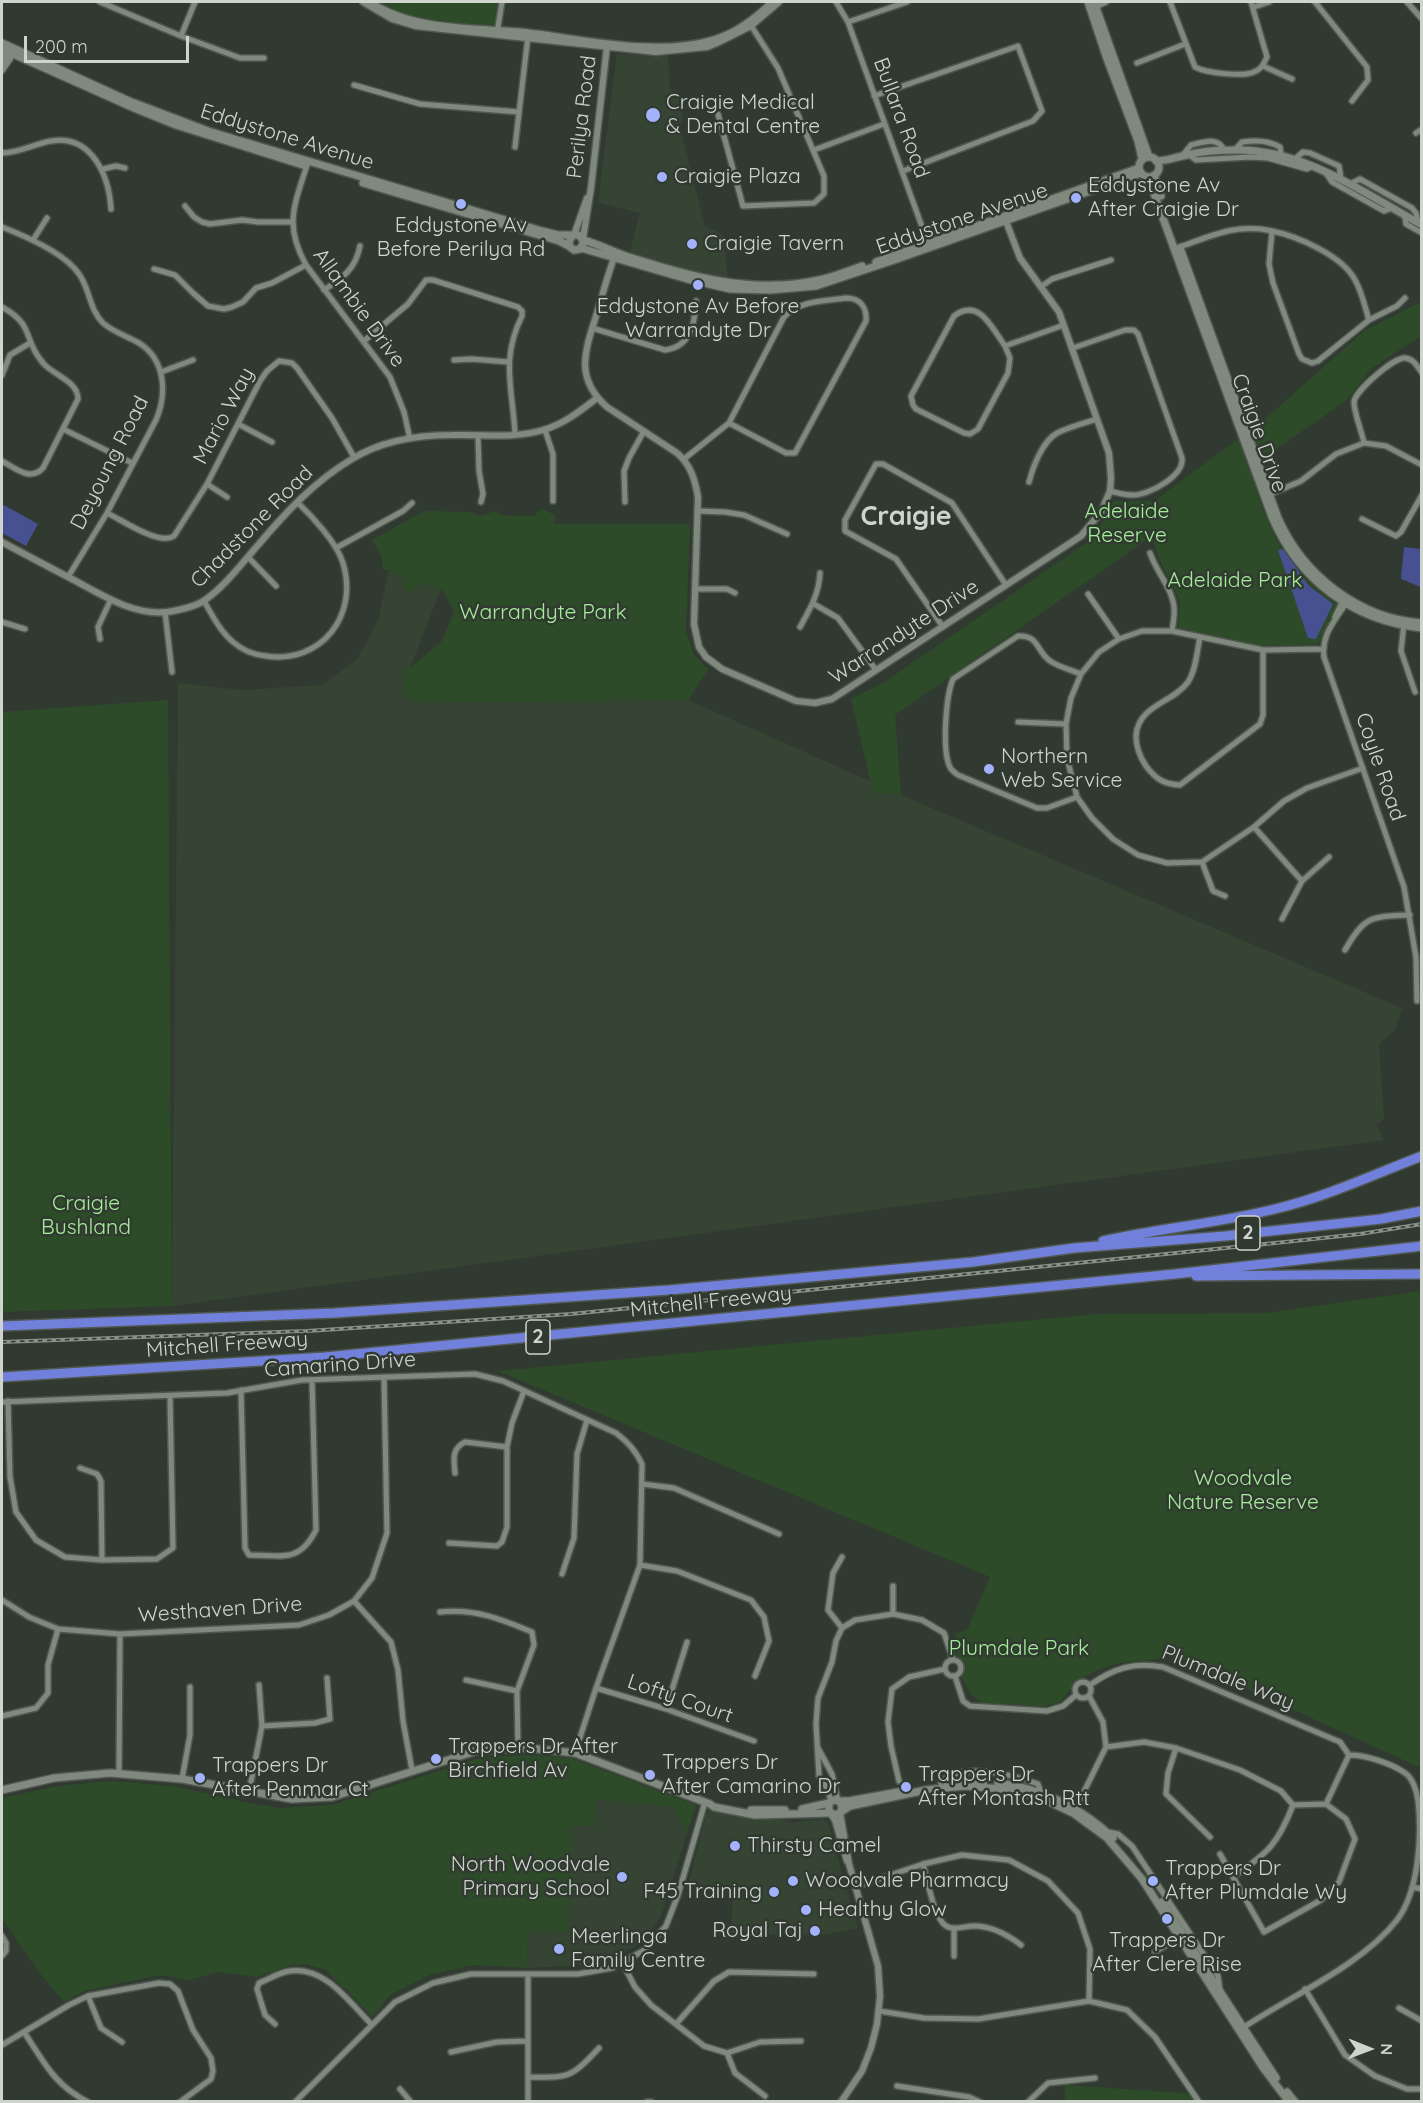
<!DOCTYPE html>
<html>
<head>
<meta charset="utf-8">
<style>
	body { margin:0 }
	#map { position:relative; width:1423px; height:2103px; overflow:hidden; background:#313a30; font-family:Quicksand,sans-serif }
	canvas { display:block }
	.frame { position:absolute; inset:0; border:3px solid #cfd5ce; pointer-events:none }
	.north { position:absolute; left:1339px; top:2019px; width:60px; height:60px; -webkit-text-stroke:4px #313a30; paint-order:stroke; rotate:91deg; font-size:16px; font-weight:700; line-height:24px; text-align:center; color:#cfd5ce }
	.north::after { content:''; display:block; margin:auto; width:21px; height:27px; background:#cfd5ce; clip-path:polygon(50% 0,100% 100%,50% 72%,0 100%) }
	.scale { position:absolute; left:24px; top:36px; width:165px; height:27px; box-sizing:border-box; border:3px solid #cfd5ce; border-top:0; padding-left:8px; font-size:18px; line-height:21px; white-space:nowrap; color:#cfd5ce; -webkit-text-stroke:4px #313a30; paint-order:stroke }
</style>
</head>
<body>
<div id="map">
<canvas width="1423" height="2103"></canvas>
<div class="frame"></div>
<div class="north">N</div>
<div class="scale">200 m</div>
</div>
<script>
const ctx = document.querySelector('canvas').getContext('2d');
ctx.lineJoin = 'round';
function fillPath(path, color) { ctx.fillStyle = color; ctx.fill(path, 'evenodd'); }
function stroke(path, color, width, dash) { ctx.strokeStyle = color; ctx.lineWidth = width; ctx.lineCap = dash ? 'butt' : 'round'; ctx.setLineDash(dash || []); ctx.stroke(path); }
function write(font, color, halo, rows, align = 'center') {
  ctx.font = font + ' Quicksand,sans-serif'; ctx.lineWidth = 5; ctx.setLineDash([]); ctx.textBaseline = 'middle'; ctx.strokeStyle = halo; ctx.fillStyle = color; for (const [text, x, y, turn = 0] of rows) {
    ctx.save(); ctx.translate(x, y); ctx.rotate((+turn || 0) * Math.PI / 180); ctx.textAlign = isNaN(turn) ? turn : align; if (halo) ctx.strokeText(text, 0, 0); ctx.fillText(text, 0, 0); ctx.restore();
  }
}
const built = new Path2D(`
	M617,54L668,56L670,89L683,104L681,131L705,226L723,235L728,280L707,278L630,252L640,213L598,202Z
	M389,570L441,589L410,668L403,681L418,703L688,700L901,795L1402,1008L1395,1030L1379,1043L1384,1119L1376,1125L1384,1140L172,1306L178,683L242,690L323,685L358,658L378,620Z
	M595,1799L674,1807L687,1834L660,1919L635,1946L612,1959L590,1965L527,1968L528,1931L569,1932L570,1827Z
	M713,1810L782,1819L790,1823L823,1819L828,1823L858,1928L824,1935L731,1934L733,1894L689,1882L706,1814Z`);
const green = new Path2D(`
	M378,2H500L495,29C454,27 416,21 378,2Z
	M1421,302V336L1371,369L1347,400L1249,468C1257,490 1263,512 1273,533C1286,560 1313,589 1338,605L1318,644L1258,646L1178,629L1180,601L1160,561L1152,536L895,715L901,795L873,792L851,699L883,683L1095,537L1113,501H1154L1263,421L1365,330Z
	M543,508L550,513L555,514V524H690L686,632L693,653L708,670L688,700L418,703L406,694L403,681L410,668L441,642L448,627L454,610L441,589L421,583L410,592L402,587V575L388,570H383L382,557L372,540L424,511L471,512L481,516L496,511L502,515L533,516Z
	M168,700L172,1306L2,1312V712Z
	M1421,1291V1768L1169,1653L1166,1658C1120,1663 1090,1661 1060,1702L1043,1706L983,1703C958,1691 958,1658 955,1634L967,1630L990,1577L498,1371L1097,1314L1266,1313Z
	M529,1755L571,1758L696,1805L687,1834L674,1807L596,1799L594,1826L570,1827L569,1932L528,1931L527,1968L475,1965L432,1974L390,1995L373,2017L326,1970L305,1964L290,1965L257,1977L219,1972L188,1980L160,1975L84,1991L64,2002L39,1972L2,1919V1798L57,1786L112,1781L171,1786L250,1803L280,1808L332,1805L480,1758Z
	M1065,2085L1183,2093L1193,2095L1198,2101H1065Z`);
const water = new Path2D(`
	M2,504L38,524L26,546L2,533Z
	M1404,547L1421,549V587L1401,579Z
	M1283,549L1309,586L1333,604L1316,639L1308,638L1278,550Z`);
const minor = new Path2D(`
	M100,2L181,36L240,58H264
	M836,2L848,22L929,246
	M1170,2L1195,67C1206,73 1243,77 1254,72C1262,69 1264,63 1267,57L1251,2
	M1315,2L1367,67L1368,80L1352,101
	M1407,2L1422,19
	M1254,7L1269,2
	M1094,8L1106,2
	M848,22L907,2
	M497,33L502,2
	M181,36L195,2
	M1137,63L1185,44
	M1263,66L1292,79
	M354,85L420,104L519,112
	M874,96L1018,46L1042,111L1033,121L903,171
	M718,114L743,206L814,203L824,194V176L778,68L750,24
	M1416,133L1422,129
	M515,147L528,36
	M814,150L884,124
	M1235,150L1242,142C1255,140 1270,141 1280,147L1281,155
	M2,153C19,153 34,144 51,141C92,134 109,176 111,209
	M1188,154L1196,160L1250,157L1268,158L1307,169L1313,166
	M1182,156L1191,145C1203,142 1218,136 1224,150
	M1295,159L1303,152L1310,153L1339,166L1341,179
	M307,165C294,206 284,225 306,265L390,377L404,412L410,439
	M103,169L116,166L125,168
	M1326,173L1332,182L1384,211L1392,208
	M1350,184L1360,179L1412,208L1416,213L1418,223
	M185,206L194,217L202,222L210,224L242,220L258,222H291
	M1405,216L1406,224L1422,233
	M2,227C25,236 65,253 79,274C90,289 89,309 103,323C113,332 127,336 139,343C166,360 167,394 156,420L107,513L68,577
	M33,240L47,218
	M1177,248C1211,236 1236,223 1272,231L1269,264L1273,283L1299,354L1302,359L1312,363L1318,361L1369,320C1365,307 1362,292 1355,280C1343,256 1297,236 1272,231
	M154,269L175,275L193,293L208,306L224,309L232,307L243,302L256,288L272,283L306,265
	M1042,286L1052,279L1111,260
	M324,290C343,278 356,268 360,246
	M2,307C36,326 22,339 43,363C53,375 78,381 78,399L43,468C30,482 15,468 2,461
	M1369,320L1397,306L1405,298
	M592,328L665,350C691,347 695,323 696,301
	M364,341L408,304L426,280H433L518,307L522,311V316C500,360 513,389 515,435
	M1005,346C992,328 979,297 954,316L911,396L913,405L916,409L964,433L970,434L978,429L1008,373L1010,358L1005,346L1064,325
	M1073,348L1125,330H1134L1138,334L1182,458C1184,476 1149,495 1133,495C1125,495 1117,493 1110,491
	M454,360L471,359L508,362
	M161,372L193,360
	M2,375L10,355L30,343
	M238,424L272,442
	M63,429L132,463
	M545,430L553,454V501
	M478,436L479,471L483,494L481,502
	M1364,443C1362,432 1354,413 1354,402C1355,391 1394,357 1405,358C1414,359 1417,366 1422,373
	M684,459L729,423L786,453H795L866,321C867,307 860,298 846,298C825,301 800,300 784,317L729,423
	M1029,482C1033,467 1042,442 1057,433C1069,427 1084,423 1097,419
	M207,484L227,497
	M1266,496L1301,481L1336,454L1364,443L1386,446L1422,465
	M625,502L624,471L629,458L644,431
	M697,511L725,512L744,515L787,534
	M107,513C122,520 159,546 174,536L207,484L260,381L267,371L279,361L292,363L297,368L332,418L354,457
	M1362,519L1396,536L1401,532L1422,495
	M336,548L403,511L412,503
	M1150,553C1156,571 1172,588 1174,607C1175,615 1173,624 1172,631
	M248,557L276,586
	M695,589H727L735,593
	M1088,594L1119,639
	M204,601C212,615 220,631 233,642C242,650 255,655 266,656C321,664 359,616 343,563C337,543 312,516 297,502
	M1347,601C1337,619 1321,633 1324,657L1404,887L1416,957L1417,1001
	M814,604L838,618L876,670
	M165,612L172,672
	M1335,617L1344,598
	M2,622L25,629
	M1404,623L1401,651L1415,692
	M800,627C810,609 819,594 820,573
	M943,627L896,559L845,531V520L876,464H883L952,503L1006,585
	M1200,637C1197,651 1196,670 1188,682C1173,703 1138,705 1136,736C1136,746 1140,757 1146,766C1156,779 1163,784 1180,785L1260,724L1263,715V650
	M100,639L98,627L111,599
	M1323,649L1263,650L1172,631H1142L1119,639L1099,652L1081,674L1071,698L1066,724L1067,758L1077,797L1092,818L1113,839L1138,855L1167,863L1202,862L1254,827L1284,801L1307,788L1363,768
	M1018,722L1066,724
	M1077,797L1047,808H1037L958,775C956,774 952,770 951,769C941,753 946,696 953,679L1018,636C1039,635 1036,651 1050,661C1059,667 1071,670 1081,674
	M1254,827L1302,881
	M1202,862L1213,891L1225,896
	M1282,919L1302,881L1329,857
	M1345,950C1365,915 1371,917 1410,915
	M241,1390L245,1548L249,1555C281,1555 299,1564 316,1530L312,1380
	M8,1401L10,1477L16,1512L36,1540L65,1557L102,1560L157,1559L173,1548L170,1396
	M2,1402L227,1393L302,1380L475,1374L503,1381L616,1433C628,1442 635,1450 642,1464L640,1565L596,1688L575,1753
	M80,1468L97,1474L101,1481L102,1560
	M455,1473C454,1460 451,1449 465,1442L507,1447
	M642,1484L674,1488L779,1534
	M449,1543L497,1546L502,1542L507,1527V1447L512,1423L524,1391
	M640,1565L677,1571L751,1600L764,1617L769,1641L755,1676
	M562,1574L574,1538L577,1454L587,1420
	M893,1586V1614
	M2,1600L29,1617L58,1629L120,1634L299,1625L329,1615L354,1601L372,1578L387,1533L384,1377
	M354,1601L391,1642L398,1670L403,1721L412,1770
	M440,1612C474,1608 501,1619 532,1632L534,1645L517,1691L518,1748
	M842,1628L828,1610L833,1573L842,1557
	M945 1668a8 8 0 1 1 16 0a8 8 0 1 1-16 0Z
	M955,1676L963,1701L970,1706L1047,1711L1063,1706L1076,1695
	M466,1680L517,1691
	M1075 1690a8 8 0 1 1 16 0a8 8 0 1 1-16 0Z
	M1090,1685C1114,1668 1134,1662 1163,1667L1340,1742L1349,1755
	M596,1688L666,1709L754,1741
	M666,1709L687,1642
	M2,1716L36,1708L48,1693V1665L58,1629
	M262,1726L315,1723L330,1719L327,1678
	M1106,1747L1144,1742L1176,1748L1240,1770L1281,1791L1293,1805
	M818,1748L832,1774L838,1801
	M1176,1748L1168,1773L1166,1794L1210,1837
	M119,1774L120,1634
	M182,1779L190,1735V1687
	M899,1781L891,1746L888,1722L892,1689L909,1677L945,1669
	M941,1783C958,1761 1015,1775 1038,1784L1041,1793
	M249,1792L262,1726L259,1685
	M831,1802L828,1790L819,1776L816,1724L818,1698L832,1662L836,1641L842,1628L855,1620L893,1614L922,1620L944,1633L953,1660
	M1074,1812L1106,1747L1103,1722L1089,1696
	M1108,1832L1118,1834L1132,1846L1218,1976L1220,1990
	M1220,1854L1264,1932L1321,1900L1339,1882L1355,1839L1346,1819L1326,1804
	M923,1864C927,1879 934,1918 946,1926C955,1931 964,1926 974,1926C991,1926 1008,1935 1021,1945
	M1234,1876C1268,1853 1278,1844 1293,1805L1326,1804
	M855,1887L923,1864L962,1855L1009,1860L1048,1881L1078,1913L1090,1949L1089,2001
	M1412,1887L1422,1889
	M2,1936L6,1943V1951L2,1956
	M1155,1952L1179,1937
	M954,1956V1929
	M622,1962L635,1987L651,2005L704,2046L727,2053L760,2042L801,2041
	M1305,1989L1345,2055L1375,2076L1407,2089H1422
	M88,1996L101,2028L122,2042
	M1399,2008L1422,2021
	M879,2011L924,2018L978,2019L1089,2001L1127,2010L1155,2037L1199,2102
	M275,2024L265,2015L257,1989L259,1983C269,1979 280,1972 290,1971C325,1966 350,2003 372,2025
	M676,2024L714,1981L729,1972L814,1974
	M1241,2029C1290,1996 1361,1966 1397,1920C1419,1891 1422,1835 1418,1801C1417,1792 1413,1778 1405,1773C1391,1763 1365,1755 1349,1755L1326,1804
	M24,2032C44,2062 54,2085 88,2102
	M2,2045L69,2005L88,1996L159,1983L170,1984L178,1991L193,2030L211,2058L213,2071L211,2079L180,2102
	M451,2052L497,2042L528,2041
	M727,2053L735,2073L765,2096
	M528,2077C569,2078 571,2078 599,2048
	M897,2086L969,2097L980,2102
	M400,2089L411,2102
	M295,2102L395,2002L433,1983L471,1974H578L612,1968L643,1951L666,1926L678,1895L705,1802
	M528,2102V1974
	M647,2102H651
	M1028,2102L1048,2083L1095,2078`);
const tertiary = new Path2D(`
	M363,2L392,19L415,26L656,52L707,47L717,43L751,26L779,2
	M370,2C384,11 400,17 416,21C451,29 489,29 525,32C584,39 657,57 715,39C738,32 756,17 772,2
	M2,63L9,48
	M2,70L15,51
	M574,235L587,198
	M583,239L591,188L607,46
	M615,255C608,274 603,293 597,313C586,349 573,377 607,407L677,453C691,465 695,480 698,497L694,624L699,647L706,657L722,669L796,701L815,703L832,699L1081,536L1101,512L1110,491L1111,479L1109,453L1059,312L1020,258L1004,216
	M2,542C24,554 47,566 70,578C99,593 132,616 167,612C180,610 195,607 205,600C226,585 242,563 259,544C286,512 315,481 352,459C381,441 419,435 452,435C482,434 514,439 543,430C564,424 580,411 597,398
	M840,1813L849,1864L878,1966L880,1996L877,2024L871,2048L862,2071L841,2102
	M831,1814L835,1820L847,1861`);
const secondary = new Path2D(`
	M1088,2L1106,56L1138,141L1142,159
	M1094,2L1149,157
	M2,43L129,101L208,131L542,231L558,235H579L584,242L580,249L574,250L570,247L569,242L572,236
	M2,49L134,108L176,125L306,166
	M1139 167a10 10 0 1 1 20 0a10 10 0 1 1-20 0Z
	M1156,161C1167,161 1176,157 1187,155C1202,151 1217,150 1233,150C1303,148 1362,192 1422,225
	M1154,175L1161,196
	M1148,177L1272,517C1299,580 1353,621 1422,628
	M363,183L559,241L569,246
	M583,240C598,244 612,251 626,256C690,276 751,295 819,280C834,277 848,271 862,266
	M581,248L687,279L730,289L770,290L816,286L897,259L1141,173
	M1180,248L1278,518C1303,575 1359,619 1422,623
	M876,262L1139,168
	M947,1783L984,1781
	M998,1783C1041,1788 1082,1808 1113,1838
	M2,1790L54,1778L110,1773L182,1779L292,1799L332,1797L476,1751L528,1748L575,1753L710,1804L714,1807L755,1815L830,1813
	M839,1801H849L904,1791
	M802,1809L829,1803
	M751,1810H785
	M841,1812L842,1806L839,1801L833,1800L829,1803V1812L836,1815L850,1806L926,1790L965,1786L1013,1790L1041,1798L1073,1813L1107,1838L1142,1879L1264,2069L1289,2102
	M1162,1902L1276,2078
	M1287,2092L1295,2102`);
const motorway = new Path2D(`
	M1103,1241C1161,1228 1221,1223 1279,1208C1328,1196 1375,1174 1422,1156
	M1196,1276L1422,1274
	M2,1326L335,1313L669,1290L973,1262L1074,1248L1225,1236L1381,1219L1422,1211
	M2,1377L325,1357L1175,1274L1422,1246`);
const rail = new Path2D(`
	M2,1342L307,1331L571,1314L1285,1242L1360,1234L1422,1224`);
const markers = [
	[653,115,8,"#a3b2fd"],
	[662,177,6,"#a3b2fd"],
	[1076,198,6,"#a3b2fd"],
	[461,204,6,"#a3b2fd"],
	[692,244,6,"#a3b2fd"],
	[698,285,6,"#a3b2fd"],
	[989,769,6,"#a3b2fd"],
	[436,1759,6,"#a3b2fd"],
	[650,1775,6,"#a3b2fd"],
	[200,1778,6,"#a3b2fd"],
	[906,1787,6,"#a3b2fd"],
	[735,1846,6,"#a3b2fd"],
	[622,1877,6,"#a3b2fd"],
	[793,1881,6,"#a3b2fd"],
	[1153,1881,6,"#a3b2fd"],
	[774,1892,6,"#a3b2fd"],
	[806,1910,6,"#a3b2fd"],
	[1167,1919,6,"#a3b2fd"],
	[815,1931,6,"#a3b2fd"],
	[559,1949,6,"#a3b2fd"]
];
const shields = [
	[1248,1233,24],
	[538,1337,24]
];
const shieldNames = [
	["2",1248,1233],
	["2",538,1337]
];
const poiNames = [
	["Craigie Medical",666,103],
	["& Dental Centre",666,127],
	["Craigie Plaza",674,177],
	["Eddystone Av",1088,186],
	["After Craigie Dr",1088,210],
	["Eddystone Av",461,226,"center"],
	["Before Perilya Rd",461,250,"center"],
	["Craigie Tavern",704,244],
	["Eddystone Av Before",698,307,"center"],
	["Warrandyte Dr",698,331,"center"],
	["Northern",1001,757],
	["Web Service",1001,781],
	["Trappers Dr After",448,1747],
	["Birchfield Av",448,1771],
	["Trappers Dr",662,1763],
	["After Camarino Dr",662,1787],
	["Trappers Dr",212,1766],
	["After Penmar Ct",212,1790],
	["Trappers Dr",918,1775],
	["After Montash Rtt",918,1799],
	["Thirsty Camel",747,1846],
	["North Woodvale",610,1865,"right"],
	["Primary School",610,1889,"right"],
	["Trappers Dr",1165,1869],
	["After Plumdale Wy",1165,1893],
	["Woodvale Pharmacy",805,1881],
	["F45 Training",762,1892,"right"],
	["Healthy Glow",818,1910],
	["Royal Taj",803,1931,"right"],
	["Meerlinga",571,1937],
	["Family Centre",571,1961],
	["Trappers Dr",1167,1941,"center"],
	["After Clere Rise",1167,1965,"center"]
];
const streetNames = [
	["Perilya Road",582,117,-83],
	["Bullara Road",901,118,70],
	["Eddystone Avenue",287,137,17],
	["Eddystone Avenue",962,219,-19],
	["Allambie Drive",359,308,54],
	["Mario Way",224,416,-62],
	["Craigie Drive",1259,433,70],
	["Deyoung Road",110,463,-63],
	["Chadstone Road",252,527,-45],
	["Warrandyte Drive",904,632,-33],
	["Coyle Road",1380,767,71],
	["Mitchell Freeway",711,1302,-6],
	["Mitchell Freeway",227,1345,-4],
	["Camarino Drive",340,1365,-4],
	["Westhaven Drive",220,1610,-4],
	["Plumdale Way",1228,1678,22],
	["Lofty Court",680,1699,19]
];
const parkNames = [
	["Adelaide",1127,512],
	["Reserve",1127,536],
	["Adelaide Park",1235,581],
	["Warrandyte Park",543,613],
	["Craigie",86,1204],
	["Bushland",86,1228],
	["Woodvale",1243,1479],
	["Nature Reserve",1243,1503],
	["Plumdale Park",1019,1649]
];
const districtNames = [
	["Craigie",906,517]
];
fillPath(built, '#364434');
fillPath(green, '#2d4b28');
fillPath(water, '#475192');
stroke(minor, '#50574f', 8);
stroke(tertiary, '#50574f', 9);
stroke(secondary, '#50574f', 10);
stroke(motorway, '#50574f', 12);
stroke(minor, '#7f897d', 5);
stroke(tertiary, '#7f897d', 6);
stroke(secondary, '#7f897d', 7);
stroke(motorway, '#7180db', 9);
stroke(rail, '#889087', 4);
stroke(rail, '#313a30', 1.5, [4.5]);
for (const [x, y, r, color] of markers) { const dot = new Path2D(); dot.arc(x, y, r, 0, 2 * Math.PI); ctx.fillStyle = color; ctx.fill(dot); stroke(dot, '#313a30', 2); }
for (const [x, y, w] of shields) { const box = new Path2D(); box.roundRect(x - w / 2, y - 17, w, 34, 4.5); ctx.fillStyle = '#313a30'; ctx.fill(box); stroke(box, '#cfd5ce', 1.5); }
write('bold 20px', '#cfd5ce', null, shieldNames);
write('21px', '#cfd5ce', '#313a30', poiNames, 'left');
write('21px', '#cfd5ce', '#313a30', streetNames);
write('21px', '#a4ee99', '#313a30', parkNames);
write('bold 27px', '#cfd5ce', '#313a30', districtNames);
</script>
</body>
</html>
